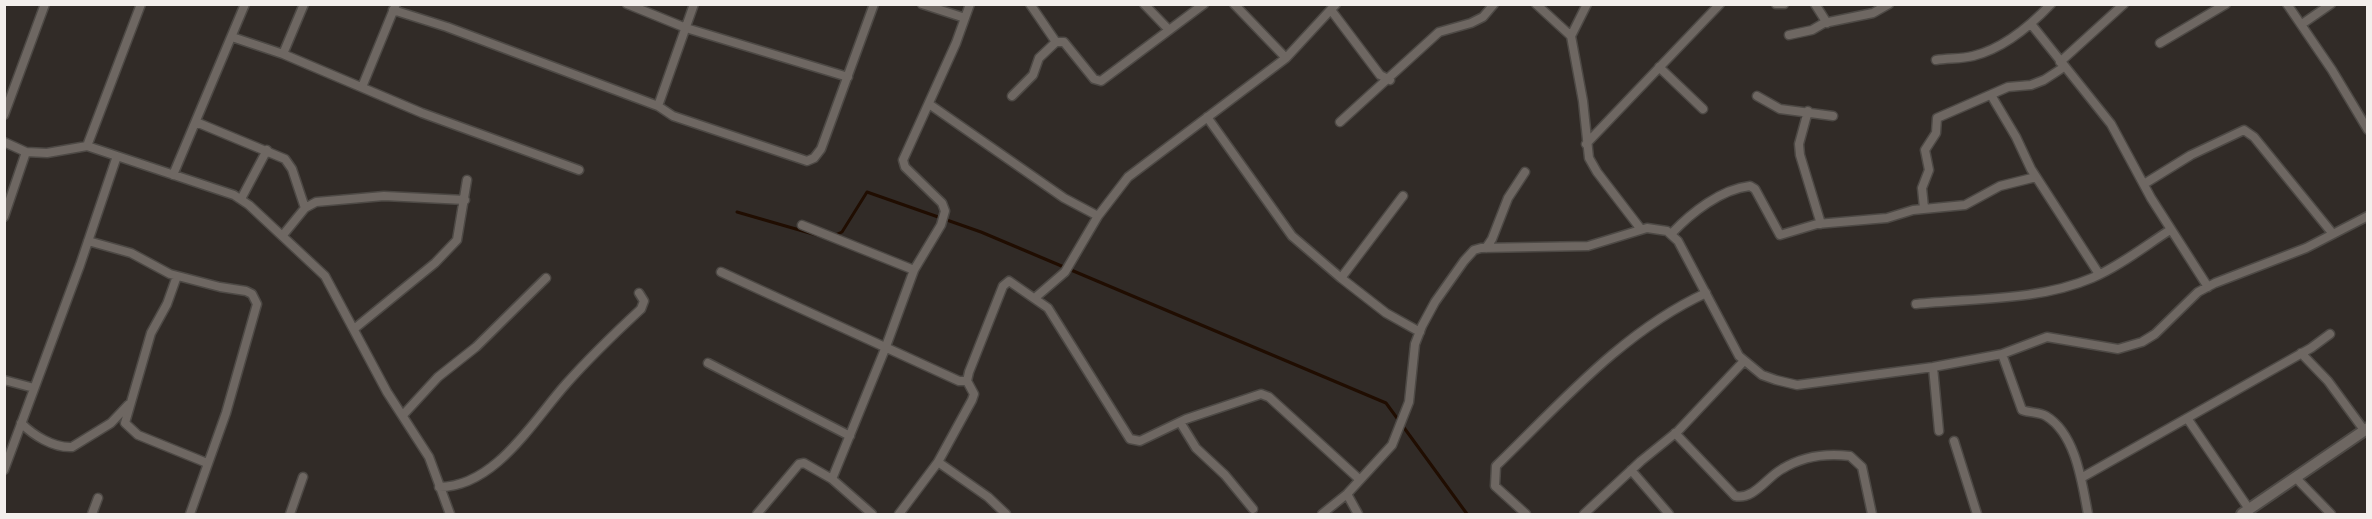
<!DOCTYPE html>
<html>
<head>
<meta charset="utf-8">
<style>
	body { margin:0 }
	#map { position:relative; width:2372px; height:519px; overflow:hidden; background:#312b27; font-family:"Libre Baskerville",serif }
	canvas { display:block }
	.frame { position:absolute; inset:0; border:6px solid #f3efec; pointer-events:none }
</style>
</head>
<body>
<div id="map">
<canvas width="2372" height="519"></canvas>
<div class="frame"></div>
</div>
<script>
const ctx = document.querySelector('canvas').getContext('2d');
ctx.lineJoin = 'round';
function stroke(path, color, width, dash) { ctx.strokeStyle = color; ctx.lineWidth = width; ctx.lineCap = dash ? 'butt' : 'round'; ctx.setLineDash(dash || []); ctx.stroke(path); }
const stream = new Path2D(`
	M737,212L827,238
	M833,236L842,232L867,192L981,232L1386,403L1467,514`);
const minor = new Path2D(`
	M627,4L686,28L848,77
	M922,4L965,18
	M1030,4L1056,42
	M1144,4L1169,30
	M1234,4L1286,58
	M1536,4L1571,36L1583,101L1589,158L1597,172L1640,228
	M1776,4H1784
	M1815,4L1827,23
	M2287,4L2332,70L2368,130
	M393,10L447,27L658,106L673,116L807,161L814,158L821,149L874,4
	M1331,10L1380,75L1390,80
	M2031,24L2111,124L2151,198L2208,287
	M2302,24L2331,4
	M1789,35L1812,30L1824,23L1873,13L1889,4
	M1571,36L1587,4
	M232,37L283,54L422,113L579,170
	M2160,43L2226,4
	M283,54L304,4
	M1936,60C1948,58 1961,59 1973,56C2002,49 2031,25 2051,4
	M2060,62L2124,4
	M1659,67L1703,109
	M362,87L396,4
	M1991,95L2016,137L2031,169L2099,274
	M1012,96L1033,75L1039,58L1056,42H1064L1094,79L1101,81L1204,4
	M1757,96L1780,109L1833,116
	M929,104L1064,198L1098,216
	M658,106L694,4
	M1808,111L1799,144L1800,155L1821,224
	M4,115L45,4
	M1207,117L1292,236L1341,278
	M196,122L285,159L292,169L305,208
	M1340,122L1439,32L1471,23L1483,17L1494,4
	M4,142L26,152L47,153L87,146L234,195L249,205L325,276L387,392L429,457L450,514
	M1586,144L1720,4
	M87,146L141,4
	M173,175L245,4
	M2144,184L2191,155L2244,130L2254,137L2333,234
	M1403,196L1341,278L1386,313L1420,332
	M241,199L267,150
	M1924,208L1922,188L1929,170L1925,150L1936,133L1937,118L2008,87L2031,85L2044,80L2064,67
	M4,217L26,152
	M802,225L914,270
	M1672,233C1691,213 1721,189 1750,186L1755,189L1780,235L1817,224L1887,218L1913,210L1965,205L2000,186L2036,177
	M283,235L305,208L316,202L384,196L465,200
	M88,241L131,253L170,274L220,287L246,291L252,294L257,304L226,413L190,514
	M1486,248L1492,239L1508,198L1525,172
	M721,272L959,381H967
	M177,276L167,304L151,333L125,423L138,435L207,463
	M1036,297L1065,272L1098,216L1128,177L1286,58L1336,4
	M1916,304C1974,298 2038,301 2092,278C2120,266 2145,246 2170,230
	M354,329L435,263L457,240L467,180
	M2301,353L2328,381L2364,430
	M2002,354L2022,410C2030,413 2039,412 2046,416C2076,434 2082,483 2088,514
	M708,363L850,436
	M1933,367L1939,431
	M4,380L34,388
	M403,415L438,377L476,347L546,278
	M2187,418L2249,509
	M1180,422L1196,448L1225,475L1253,509
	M21,423C33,435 53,448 72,447L111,423L128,405
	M1675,433L1735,496C1754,500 1767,477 1782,469C1803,456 1826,453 1850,456L1862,467L1872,514
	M1954,441L1977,514
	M4,470L80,265L117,156
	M1631,470L1669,514
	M2081,478L2311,348L2330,334
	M2296,478L2331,514
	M832,479L872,514
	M439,487C495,487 533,421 566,384C590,357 615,333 641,309L644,301L639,293
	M1347,494L1358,514
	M92,514L98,498
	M290,514L303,477
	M757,514L799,464L804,463L832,479L885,349L914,270L941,225L945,211L942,203L905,167L903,160L956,43L970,4
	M899,514L938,462
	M1006,514L988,497L938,462L972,400L974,394L967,381L969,372L1003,286L1009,281L1048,308L1130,439L1140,441L1186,419L1261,394L1269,397L1359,479
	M1322,514L1347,494L1392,445L1409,402L1415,344L1422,326L1435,302L1464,261L1474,250L1481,248L1588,246L1647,228L1667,231L1678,241L1739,356L1762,375L1776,380L1797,385L1933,367L2002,354L2047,337L2118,349L2142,342L2155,334L2198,292L2215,283L2306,248L2368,216
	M1526,514L1495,486L1496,466C1560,404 1623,331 1706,293
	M1584,514L1641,461L1678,431L1744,361`);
const tertiary = new Path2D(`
	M2242,514L2368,428`);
stroke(stream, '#200d01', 3);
stroke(minor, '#4d4945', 11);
stroke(tertiary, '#4d4945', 14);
stroke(minor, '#6e6762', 8);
stroke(tertiary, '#6e6762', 10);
</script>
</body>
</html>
